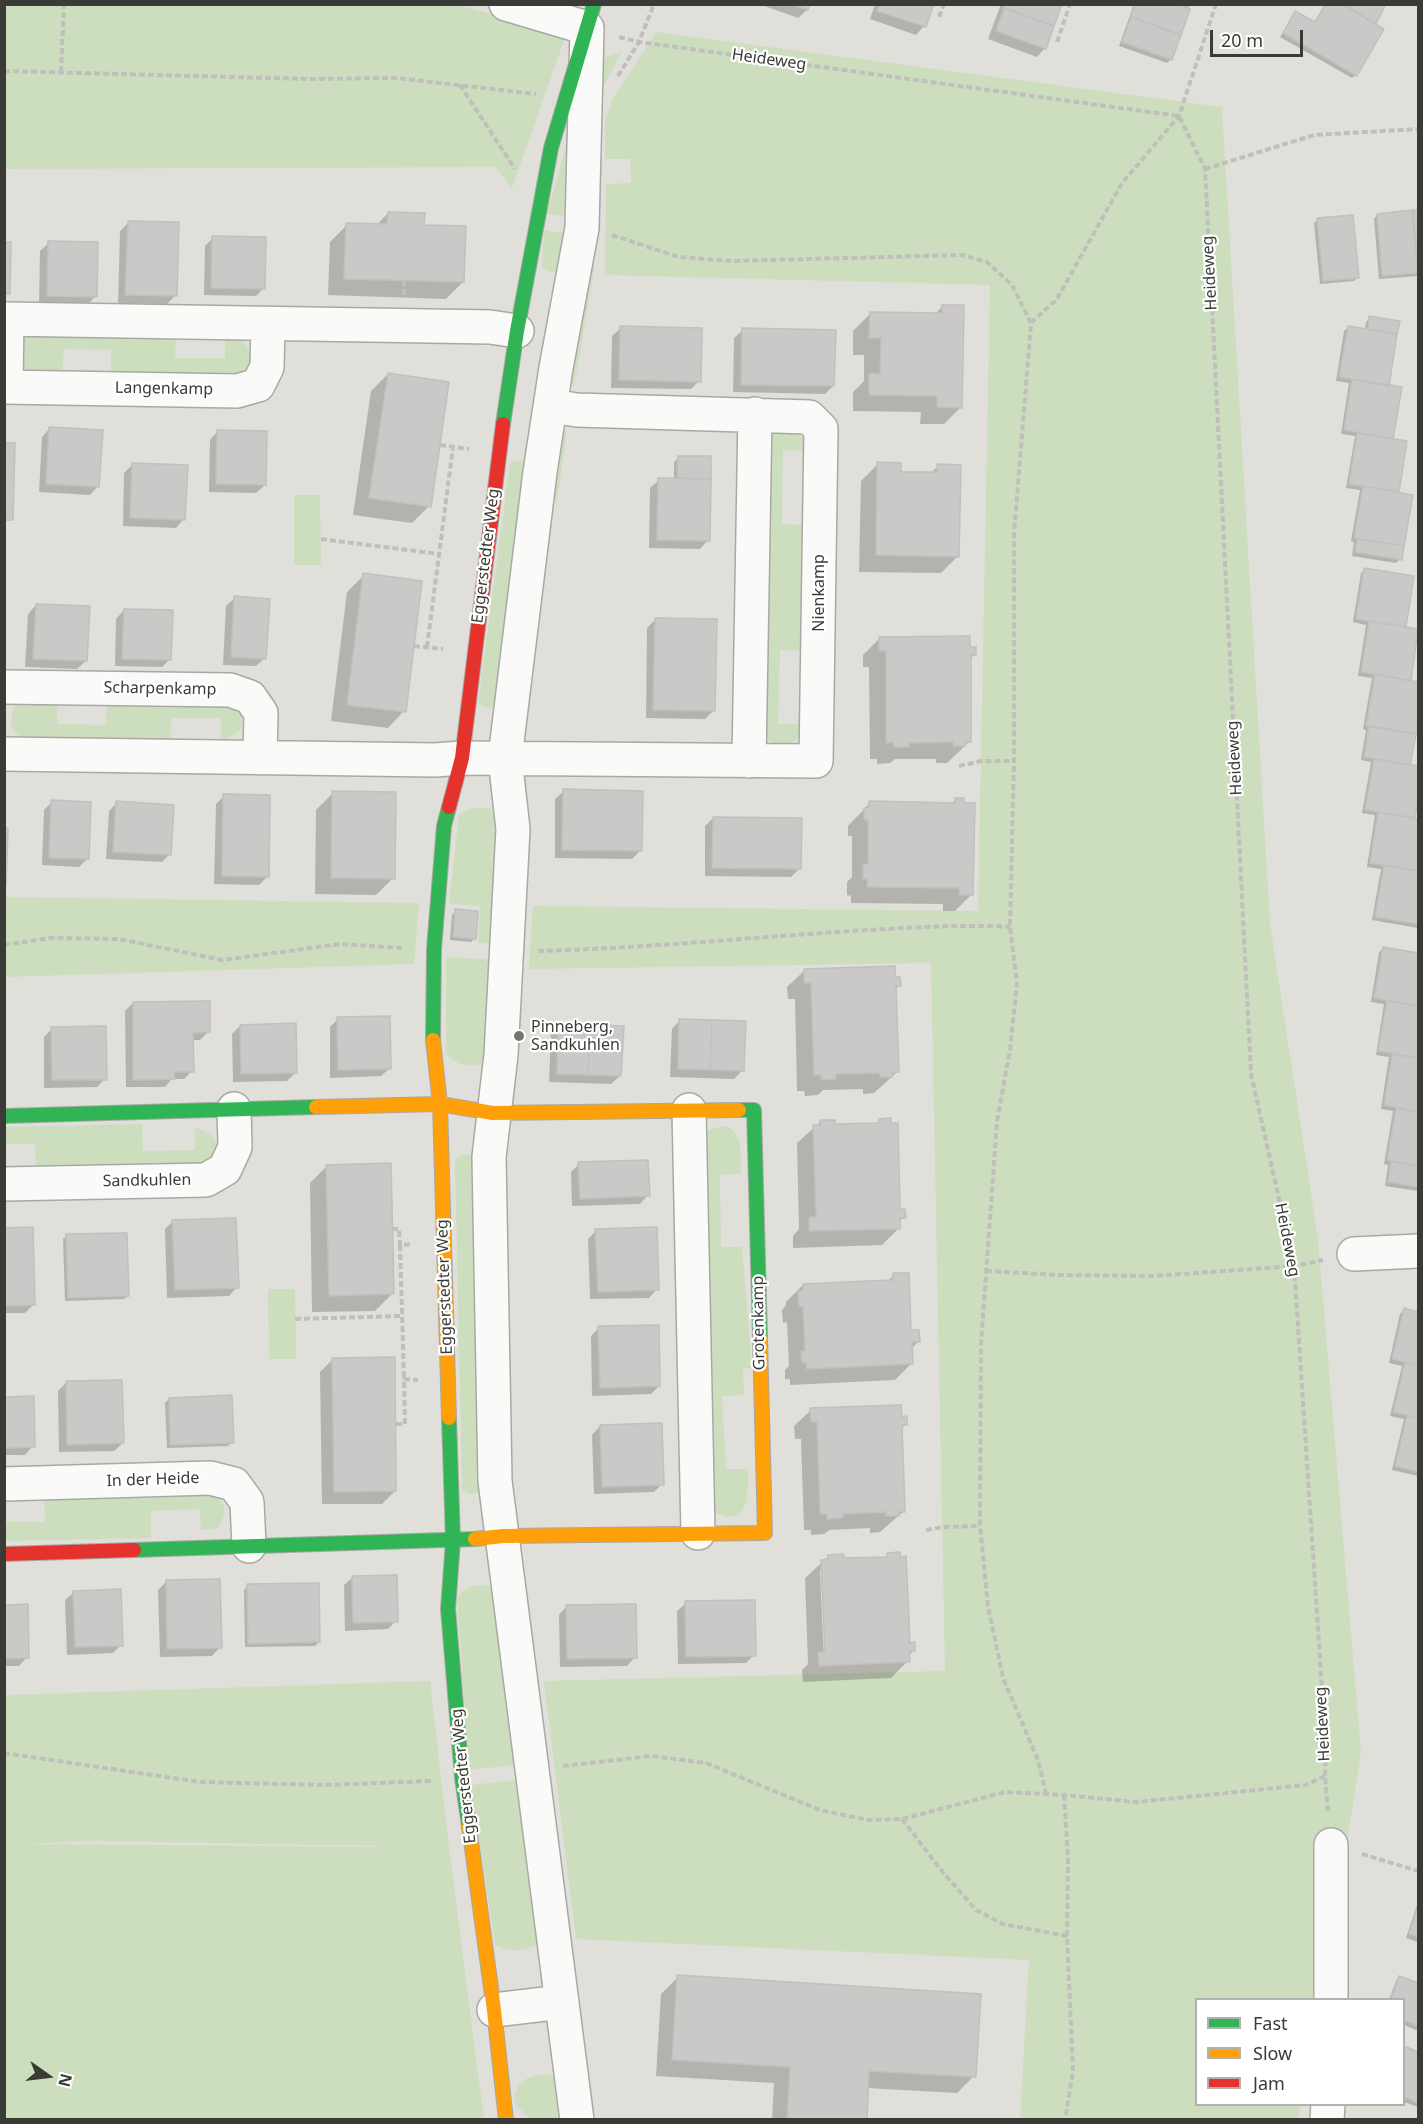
<!DOCTYPE html>
<html>
<head>
<meta charset="utf-8">
<style>
	body { margin:0 }
	#map { position:relative; width:1423px; height:2124px; overflow:hidden; background:#e0dfd9; font-family:"Noto Sans",sans-serif }
	canvas { display:block }
	.frame { position:absolute; inset:0; border:6px solid #3b3b36; pointer-events:none }
	.legend { position:absolute; left:1195px; top:1998px; width:210px; height:108px; box-sizing:border-box; background:#fff; border:2px solid #b1b1af; margin:0; padding:8px 10px; list-style:none; font-size:18px; color:#3b3b36 }
	.legend li { display:flex; align-items:center; gap:12px; height:30px }
	.legend b { width:30px; border:2px solid #b1b1af }
	.north { position:absolute; left:18px; top:2046px; width:60px; height:60px; -webkit-text-stroke:4px #fff; paint-order:stroke; rotate:104deg; font-size:16px; font-weight:700; line-height:24px; text-align:center; color:#3b3b36 }
	.north::after { content:''; display:block; margin:auto; width:21px; height:27px; background:#3b3b36; clip-path:polygon(50% 0,100% 100%,50% 72%,0 100%) }
	.scale { position:absolute; left:1210px; top:30px; width:93px; height:27px; box-sizing:border-box; border:3px solid #3b3b36; border-top:0; padding-left:8px; font-size:18px; line-height:21px; white-space:nowrap; color:#3b3b36; -webkit-text-stroke:4px #fff; paint-order:stroke }
</style>
</head>
<body>
<div id="map">
<canvas width="1423" height="2124"></canvas>
<div class="frame"></div>
<ul class="legend">
<li><b style="height:8px;background:#30b455"></b>Fast</li>
<li><b style="height:8px;background:#ff9f0a"></b>Slow</li>
<li><b style="height:8px;background:#e5322d"></b>Jam</li>
</ul>
<div class="north">N</div>
<div class="scale">20 m</div>
</div>
<script>
const ctx = document.querySelector('canvas').getContext('2d');
ctx.lineJoin = 'round';
function fillPath(path, color) { ctx.fillStyle = color; ctx.fill(path, 'evenodd'); }
function stroke(path, color, width, dash) { ctx.strokeStyle = color; ctx.lineWidth = width; ctx.lineCap = dash ? 'butt' : 'round'; ctx.setLineDash(dash || []); ctx.stroke(path); }
function write(font, color, halo, rows, align = 'center') {
  ctx.font = font + ' "Noto Sans",sans-serif'; ctx.lineWidth = 4.5; ctx.setLineDash([]); ctx.textBaseline = 'middle'; ctx.strokeStyle = halo; ctx.fillStyle = color; for (const [text, x, y, turn = 0] of rows) {
    ctx.save(); ctx.translate(x, y); ctx.rotate((+turn || 0) * Math.PI / 180); ctx.textAlign = isNaN(turn) ? turn : align; if (halo) ctx.strokeText(text, 0, 0); ctx.fillText(text, 0, 0); ctx.restore();
  }
}
const green = new Path2D(`
	M4,5H458L566,35L512,188L495,167L5,169Z
	M656,32L1222,107L1270,924L1318,1239L1361,1752L1346,1850L1319,1999L1196,2000V2104L1300,2105L1298,2119H1020L1029,1960L576,1939L544,1681L945,1671L931,963L529,969L533,906L978,911L990,285L605,275L606,184L631,183L630,159H605V121L613,98Z
	M622,52L592,107L594,61Z
	M565,150L570,151L574,218L547,214Z
	M544,230L570,234L560,271L551,272L542,268Z
	M594,239V271L574,386L564,371Z
	M176,330L175,358H225V337C250,339 256,354 244,375L111,377V350L64,349L62,376L24,371C16,357 16,348 24,334Z
	M567,430L557,502L547,489L555,439Z
	M779,431H793L803,438L805,451L783,450L782,524L804,525L803,651L780,650L778,724H801L798,738L789,744H774L765,738L769,435Z
	M520,460L527,464L500,705C491,710 486,709 478,703L510,462Z
	M294,495H320L321,565H294Z
	M58,697L57,724L106,725L107,698L236,704C248,724 243,735 221,739V718H171L170,746L28,741C9,732 7,720 17,702Z
	M472,808H488L500,814L498,944L478,943L480,906L449,904L459,814Z
	M5,897L419,903L414,964L5,977Z
	M446,957L499,960L485,1063C470,1068 457,1066 446,1054Z
	M142,1124L143,1151L195,1150V1128C217,1132 224,1148 208,1164L36,1170L35,1144H5L4,1127Z
	M727,1126C744,1135 740,1157 741,1174L720,1175L721,1247H742L752,1368L743,1369L744,1395L722,1396L726,1469H748C748,1494 750,1531 713,1511L700,1140C707,1129 714,1127 727,1126Z
	M462,1155H471L478,1160L484,1489C476,1494 471,1496 462,1490L455,1159Z
	M268,1289H295L296,1359H269Z
	M210,1491C227,1500 228,1514 217,1529L201,1530L200,1509L151,1511V1538L5,1541L4,1522H45L44,1495Z
	M477,1585L494,1586L523,1764L469,1770L457,1597L465,1590Z
	M430,1681L449,1848L484,2119H5L4,1897L6,1845H4L5,1695ZM97,1841L377,1846V1847L24,1844Z
	M523,1779L541,1937L535,1946C520,1951 510,1952 495,1945L471,1785Z
	M547,2074L559,2079L568,2098L557,2113L558,2119H530L515,2104C514,2081 527,2076 547,2074Z`);
const shadow = new Path2D(`
	M759,4H808L807,10L798,18Z
	M875,4H932L924,26L916,35L870,19Z
	M1001,4H1061L1045,48L1037,57L988,39Z
	M1134,4H1190L1170,60L1167,63L1119,46Z
	M1325,4H1385L1373,24L1356,75L1352,78L1280,37L1296,13L1314,23Z
	M1418,211V276L1379,279L1374,219L1377,215Z
	M388,213L423,226L463,282L446,299L328,295L330,242L347,225L376,226Z
	M1318,220L1358,277L1354,281L1320,284L1314,223Z
	M128,223L175,296L167,304L118,303L120,231Z
	M213,238L264,288L256,296L204,295L205,246Z
	M49,243L95,297L87,305L39,304L40,251Z
	M943,306L961,407L944,424H920L921,412L853,411V392L864,381V355H853V331L870,314L934,315Z
	M1370,318L1398,323L1387,387L1392,440L1406,442L1397,494L1411,496L1400,559L1396,563L1352,556L1354,542L1351,541L1360,490L1346,488L1355,436L1341,434L1349,383L1336,381L1344,331L1348,328L1365,330L1366,322Z
	M621,328L699,381L691,389L611,388L612,336Z
	M743,330L833,386L825,394L733,392L734,338Z
	M388,374L429,506L412,523L353,515L371,391Z
	M50,428L98,486L90,495L39,492L42,437Z
	M218,431L265,485L256,493L209,492L210,440Z
	M678,458L709,478L708,540L700,549L649,548L650,488L659,480H674V462Z
	M133,464L184,519L176,528L123,526L124,473Z
	M878,464L900,473L930,474L938,466L958,556L941,573L859,572L861,481Z
	M1365,569L1412,577L1404,628L1409,682L1418,683V706L1409,766L1418,768V790L1414,819L1418,820V928L1372,920L1381,869L1367,867L1375,815L1362,813L1371,762L1361,760L1366,730L1363,729L1372,678L1358,676L1366,625L1353,622L1361,573Z
	M364,575L404,711L388,728L331,721L347,592Z
	M235,598L265,658L256,666L223,665L226,606Z
	M36,605L86,661L77,669L25,667L28,614Z
	M124,610L170,659L162,667L115,666L116,619Z
	M656,619L713,711L705,719L646,718L647,628Z
	M880,638L968,648L974,655L969,660L970,741L947,763H936V759H895L890,763L877,764V759H870L869,667H863V655Z
	M564,791L640,851L632,859L555,858V799Z
	M333,793L393,878L376,895L315,894L316,810Z
	M224,796L267,877L259,885L214,884L216,804Z
	M956,799L972,894L955,911H943V904L851,903V896L847,895V882L852,877V836H848V826L870,803L951,804Z
	M52,802L88,858L79,867L42,865L44,810Z
	M117,803L170,854L162,862L106,859L109,811Z
	M713,818L800,868L791,877L705,876V826Z
	M456,911L475,938L471,942L450,940L452,915Z
	M1383,949L1418,955V1191L1385,1186L1388,1165L1384,1164L1393,1111L1381,1109L1389,1057L1376,1055L1384,1004L1371,1002L1379,952Z
	M804,971L894,979L899,985L895,990L897,1072L874,1093L863,1094V1089L823,1090L818,1095L805,1096L804,1091H797L795,999H788L787,987Z
	M133,1003L208,1032L200,1040H192V1071L184,1079H172L165,1087H126L125,1011Z
	M338,1019L390,1068L381,1076L330,1078V1027Z
	M680,1020L742,1071L734,1079L670,1077L672,1029Z
	M559,1025L620,1076L611,1084L549,1082L551,1034Z
	M240,1026L296,1072L287,1081L233,1082L232,1034Z
	M52,1029L105,1079L97,1087L44,1088V1037Z
	M880,1120L899,1211L904,1217L898,1223L899,1228L882,1245L793,1248V1236L799,1229L797,1143L820,1122L834,1126L875,1125Z
	M579,1164L648,1195L640,1204L572,1206L571,1172Z
	M327,1166L392,1294L375,1311L312,1312L310,1183Z
	M173,1221L237,1287L229,1296L167,1298L165,1229Z
	M4,1230L34,1304L25,1313H4Z
	M596,1231L657,1289L649,1298L590,1299L588,1239Z
	M67,1236L128,1296L124,1299L65,1301L63,1239Z
	M894,1275L910,1332L919,1341L911,1349V1364L895,1380L790,1385V1379H785V1370L789,1366L787,1322L783,1323L782,1310L786,1305V1302L803,1285L887,1282Z
	M1404,1310L1418,1313V1476L1392,1470L1404,1419L1390,1416L1402,1366L1389,1363L1400,1314Z
	M599,1328L659,1386L651,1394L592,1396L591,1336Z
	M333,1359L395,1491L382,1504H322L320,1372Z
	M66,1383L123,1443L114,1451L59,1452L58,1391Z
	M4,1398L33,1446L25,1455H4Z
	M169,1399L232,1442L228,1446L167,1448L165,1403Z
	M811,1410L900,1418L906,1424L901,1429L904,1511L880,1532L870,1533V1528L829,1530L824,1534L811,1535V1530H804L801,1439H795L794,1426Z
	M600,1426L662,1484L654,1492L594,1494L592,1435Z
	M888,1554L908,1644L914,1650L908,1656V1661L891,1678L803,1682L802,1670L808,1664L805,1578L829,1556L842,1560L884,1558ZM820,1570H823L827,1659H824Z
	M353,1577L396,1621L388,1629L345,1631L344,1585Z
	M166,1582L220,1647L212,1656L160,1657L158,1590Z
	M248,1586L319,1642L315,1646L245,1647L244,1590Z
	M74,1592L121,1645L113,1653L67,1655L65,1600Z
	M686,1603L754,1655L746,1663L678,1664L677,1611Z
	M4,1606L27,1657L19,1666H4Z
	M567,1606L635,1657L627,1666L560,1667L559,1615Z
	M1418,1902V1942L1406,1938Z
	M678,1977L974,2076L957,2093L867,2088L865,2120H772L774,2083L656,2076L661,1994Z
	M1400,1978L1418,1985V2031L1404,2025V2000H1389L1396,1981Z
	M1404,2048L1418,2053V2107L1404,2102Z`);
const building = new Path2D(`
	M791,4H810L808,10Z
	M880,4H934L926,27L877,11Z
	M1005,4H1062L1054,26L1004,8Z
	M1135,4H1176L1190,9L1181,35L1131,17Z
	M1326,4H1342L1384,29L1357,76L1283,33L1295,11L1315,22Z
	M1342,4H1386L1376,24Z
	M1004,8L1054,26L1046,49L996,31Z
	M1131,17L1181,35L1172,60L1122,42Z
	M1412,210L1418,273L1382,276L1377,214Z
	M1413,210H1418V272Z
	M388,212L425,213L424,225L466,226L464,282L344,279L346,223L387,224Z
	M1353,215L1359,278L1323,281L1317,218Z
	M128,221L179,222L177,296L125,295Z
	M212,236L266,237L265,289L211,288Z
	M48,241L98,242L97,297L47,296Z
	M4,242H11L10,294H4Z
	M942,305H964L962,408L937,407V396L869,395V373L880,374L881,338H869L870,312L942,313Z
	M1369,316L1400,321L1397,334L1368,329Z
	M620,326L702,328L701,382L619,380Z
	M1348,326L1397,334L1389,386L1339,377Z
	M742,328L836,330L834,386L741,385Z
	M388,373L449,382L431,507L369,498Z
	M1352,379L1402,387L1393,439L1344,430Z
	M49,427L103,430L99,487L46,484Z
	M217,430L267,431L266,485L216,484Z
	M1357,433L1407,441L1399,492L1349,484Z
	M4,443H15L13,520H4Z
	M678,456H711V479L677,478Z
	M877,462L901,463V472H937V464L961,465L959,557L876,555Z
	M132,463L188,465L185,520L130,518Z
	M658,478L711,479L710,541L657,540Z
	M1363,486L1413,495L1404,546L1354,538Z
	M1357,539L1404,546L1402,560L1355,552Z
	M1364,568L1414,576L1406,627L1356,619Z
	M363,573L422,581L406,712L347,705Z
	M234,596L270,599L266,659L231,657Z
	M36,604L90,606L87,661L33,659Z
	M124,609L173,610L171,660L122,659Z
	M655,618L717,619L715,711L653,710Z
	M1369,621L1418,629L1411,681L1361,672Z
	M970,636V647H976V655H971V742H965V746H953V742L909,743V747H894L893,742L886,743V651H879V637Z
	M1375,674L1418,682V717L1416,734L1366,726Z
	M1369,726L1416,734L1410,765L1364,757Z
	M1374,759L1418,766V799L1415,818L1365,810Z
	M563,789L643,791L642,851L562,850Z
	M332,791L396,792L395,879L331,878Z
	M223,794L270,795L269,877L222,876Z
	M955,798H964V803H975L973,895H959V888L867,887L868,879H863V864H868V820H864V808H869V801L955,803Z
	M51,800L91,802L89,859L49,858Z
	M116,801L174,805L171,855L113,852Z
	M1378,812L1418,819V871L1370,863Z
	M713,817L802,818L801,869L712,868Z
	M4,828H8L6,885H4Z
	M1384,865L1418,871V924L1375,917Z
	M455,909L478,911L476,939L453,937Z
	M1383,947L1418,953V1006L1374,998Z
	M895,966V977H900L901,986H896L899,1072L892,1073V1077H880V1073L836,1074V1079L821,1080V1075H814L811,983H804V969Z
	M210,1001V1032L193,1033L194,1072H174L175,1079L133,1080V1002Z
	M1387,1001L1418,1006V1058L1378,1051Z
	M390,1016L391,1069L338,1070L337,1017Z
	M679,1019L712,1020L710,1070L678,1069Z
	M712,1020L746,1021L744,1071L710,1070Z
	M296,1023L297,1073L241,1074L240,1025Z
	M558,1024L590,1025L588,1075L557,1074Z
	M590,1025L624,1026L621,1076L588,1075Z
	M106,1026L107,1080H52L51,1027Z
	M1392,1054L1418,1058V1112L1384,1105Z
	M1396,1108L1418,1112V1166L1387,1160Z
	M891,1118V1123H898L900,1209H905L906,1218H900V1229L809,1231V1217H816L813,1125H820V1120H835V1124L879,1123V1119Z
	M648,1160L650,1196L580,1199L578,1162Z
	M1391,1161L1418,1166V1187L1388,1182Z
	M391,1163L394,1294L329,1296L326,1165Z
	M236,1218L239,1288L175,1290L172,1220Z
	M33,1227L35,1305L4,1306V1228Z
	M657,1227L659,1290L598,1292L595,1229Z
	M127,1233L129,1296L68,1298L66,1234Z
	M893,1273H909L911,1330H919L920,1342H912L913,1364L807,1369L806,1363H802L801,1351H805L803,1306L799,1307L798,1291H803V1284L893,1280Z
	M1404,1308L1418,1312V1365L1392,1359Z
	M659,1325L660,1386L600,1388L598,1326Z
	M395,1357L396,1491L334,1492L332,1358Z
	M1405,1362L1418,1365V1418L1393,1412Z
	M122,1380L124,1443L67,1445L66,1381Z
	M232,1395L234,1443L170,1445L169,1398Z
	M34,1396L35,1447L4,1448V1397Z
	M901,1405L902,1417L907,1416V1425H902L905,1512H899V1516H886V1512L843,1514V1518L827,1519V1514H820L817,1422H811L810,1408Z
	M1407,1416L1418,1418V1472L1395,1466Z
	M662,1423L664,1485L602,1487L600,1425Z
	M900,1552V1557L906,1556L910,1643L915,1642V1651H909L910,1662L819,1666L818,1652H825L821,1560L828,1559V1555L843,1554L844,1558L887,1557V1553Z
	M397,1575L398,1622L353,1623L352,1576Z
	M220,1579L222,1648L167,1649L166,1580Z
	M319,1583L320,1642L248,1644L247,1584Z
	M121,1589L123,1646L75,1647L73,1591Z
	M755,1600L756,1656L686,1657L685,1601Z
	M28,1604L29,1658L4,1659V1605Z
	M636,1604L637,1658L567,1659L566,1605Z
	M1418,1906V1937L1409,1934Z
	M677,1975L981,1994L976,2077L869,2071L867,2120H787L790,2067L672,2060Z
	M1399,1976L1418,1983V2026L1404,2020V2000H1391Z
	M1404,2046L1418,2052V2103L1404,2097Z`);
const path = new Path2D(`
	M939,17L944,4
	M619,37L639,42L1179,116L1205,169L1251,1074L1294,1266L1326,1750L1325,1776L1328,1813
	M1057,42L1070,4
	M4,71L308,79L397,78L536,94
	M61,72L64,4
	M618,76L639,42L654,4
	M460,85L515,169
	M1205,169L1314,135L1418,129
	M612,235L679,257L732,261L962,255L987,262L1012,285L1031,323L1014,534V761L1010,927L1017,983L1010,1050L997,1121L981,1344L980,1526L988,1606L1003,1678L1038,1760L1046,1794
	M404,295V280
	M1031,323L1057,299L1122,183L1179,116L1216,4
	M440,445L469,449
	M321,539L439,554
	M414,646L443,649
	M427,647L453,447
	M959,766L981,761H1014
	M4,945L50,938L119,939L222,960L340,944L402,948
	M538,951C643,948 747,938 851,931C905,928 957,924 1010,927
	M392,1229H399L400,1245L412,1244
	M400,1245L404,1379
	M986,1271L1060,1275L1154,1276L1294,1266L1323,1260
	M295,1319L402,1316
	M396,1424H405L404,1379L418,1380
	M926,1530L943,1527L980,1526
	M4,1753L200,1782L325,1785L431,1781
	M563,1766L651,1756L706,1763L820,1810L868,1820L902,1819L1005,1792L1064,1795L1136,1802L1306,1785L1325,1776
	M1064,1795L1068,1858L1067,1936L1073,2072L1065,2120
	M902,1819L941,1870L976,1910L1003,1924L1067,1936
	M1362,1854L1418,1871`);
const street = new Path2D(`
	M506,4L587,28L582,228L556,368L540,472L505,758L513,829L501,1055L489,1157L495,1481L577,2120
	M4,319L490,327L517,331
	M4,387L237,391L258,385L267,367L268,324
	M6,387L7,319
	M4,687L230,690L250,697L261,713L260,758
	M4,754L435,760L462,758L816,761L821,429L809,417L577,410L551,406
	M749,761L755,414
	M689,1110L698,1533
	M4,1184L206,1180L225,1169L235,1147L234,1109
	M1354,1254L1418,1251
	M4,1484L210,1478L234,1484L247,1502L249,1546
	M1331,1845V2000
	M494,2010L562,2002
	M1327,2120L1328,2104`);
const fast = new Path2D(`
	M503,424L517,331L551,148L594,4
	M433,1040L434,949L444,826L449,807
	M739,1110H754L760,1338
	M4,1116L316,1107
	M449,1418L453,1541L448,1609L462,1778L469,1826
	M134,1550L475,1539`);
const slow = new Path2D(`
	M433,1040L440,1104L449,1418
	M316,1107L440,1104L493,1113L739,1110
	M475,1539L503,1536L765,1533L760,1338
	M469,1826L494,2010L506,2120`);
const jam = new Path2D(`
	M449,807L462,758L503,424
	M4,1554L134,1550`);
const markers = [
	[519,1036,6,"#75746f"]
];
const streetNames = [
	["Heideweg",769,60,8],
	["Heideweg",1210,273,-93],
	["Langenkamp",164,389,1],
	["Eggerstedter Weg",486,556,-83],
	["Nienkamp",819,593,-90],
	["Scharpenkamp",160,689,1],
	["Heideweg",1235,758,-93],
	["Sandkuhlen",147,1181,-1],
	["Heideweg",1287,1240,79],
	["Eggerstedter Weg",445,1287,-92],
	["Grotenkamp",759,1323,-91],
	["In der Heide",153,1480,-2],
	["Heideweg",1323,1724,-93],
	["Eggerstedter Weg",464,1776,-96]
];
const poiNames = [
	["Pinneberg,",531,1027],
	["Sandkuhlen",531,1045]
];
fillPath(green, '#cddebf');
fillPath(shadow, '#0003');
fillPath(building, '#cac9c8');
stroke(building, '#c1bfbf', 1.5);
stroke(street, '#a9a8a4', 36);
stroke(fast, '#a9a8a4', 16);
stroke(slow, '#a9a8a4', 16);
stroke(jam, '#a9a8a4', 16);
stroke(path, '#bfbfbb', 4, [6, 3]);
stroke(street, '#fafaf9', 33);
stroke(fast, '#30b455', 14);
stroke(slow, '#ff9f0a', 14);
stroke(jam, '#e5322d', 14);
for (const [x, y, r, color] of markers) { const dot = new Path2D(); dot.arc(x, y, r, 0, 2 * Math.PI); ctx.fillStyle = color; ctx.fill(dot); stroke(dot, '#fff', 2); }
write('16px', '#3b3b36', '#fff', streetNames);
write('16px', '#3b3b36', '#fff', poiNames, 'left');
</script>
</body>
</html>
